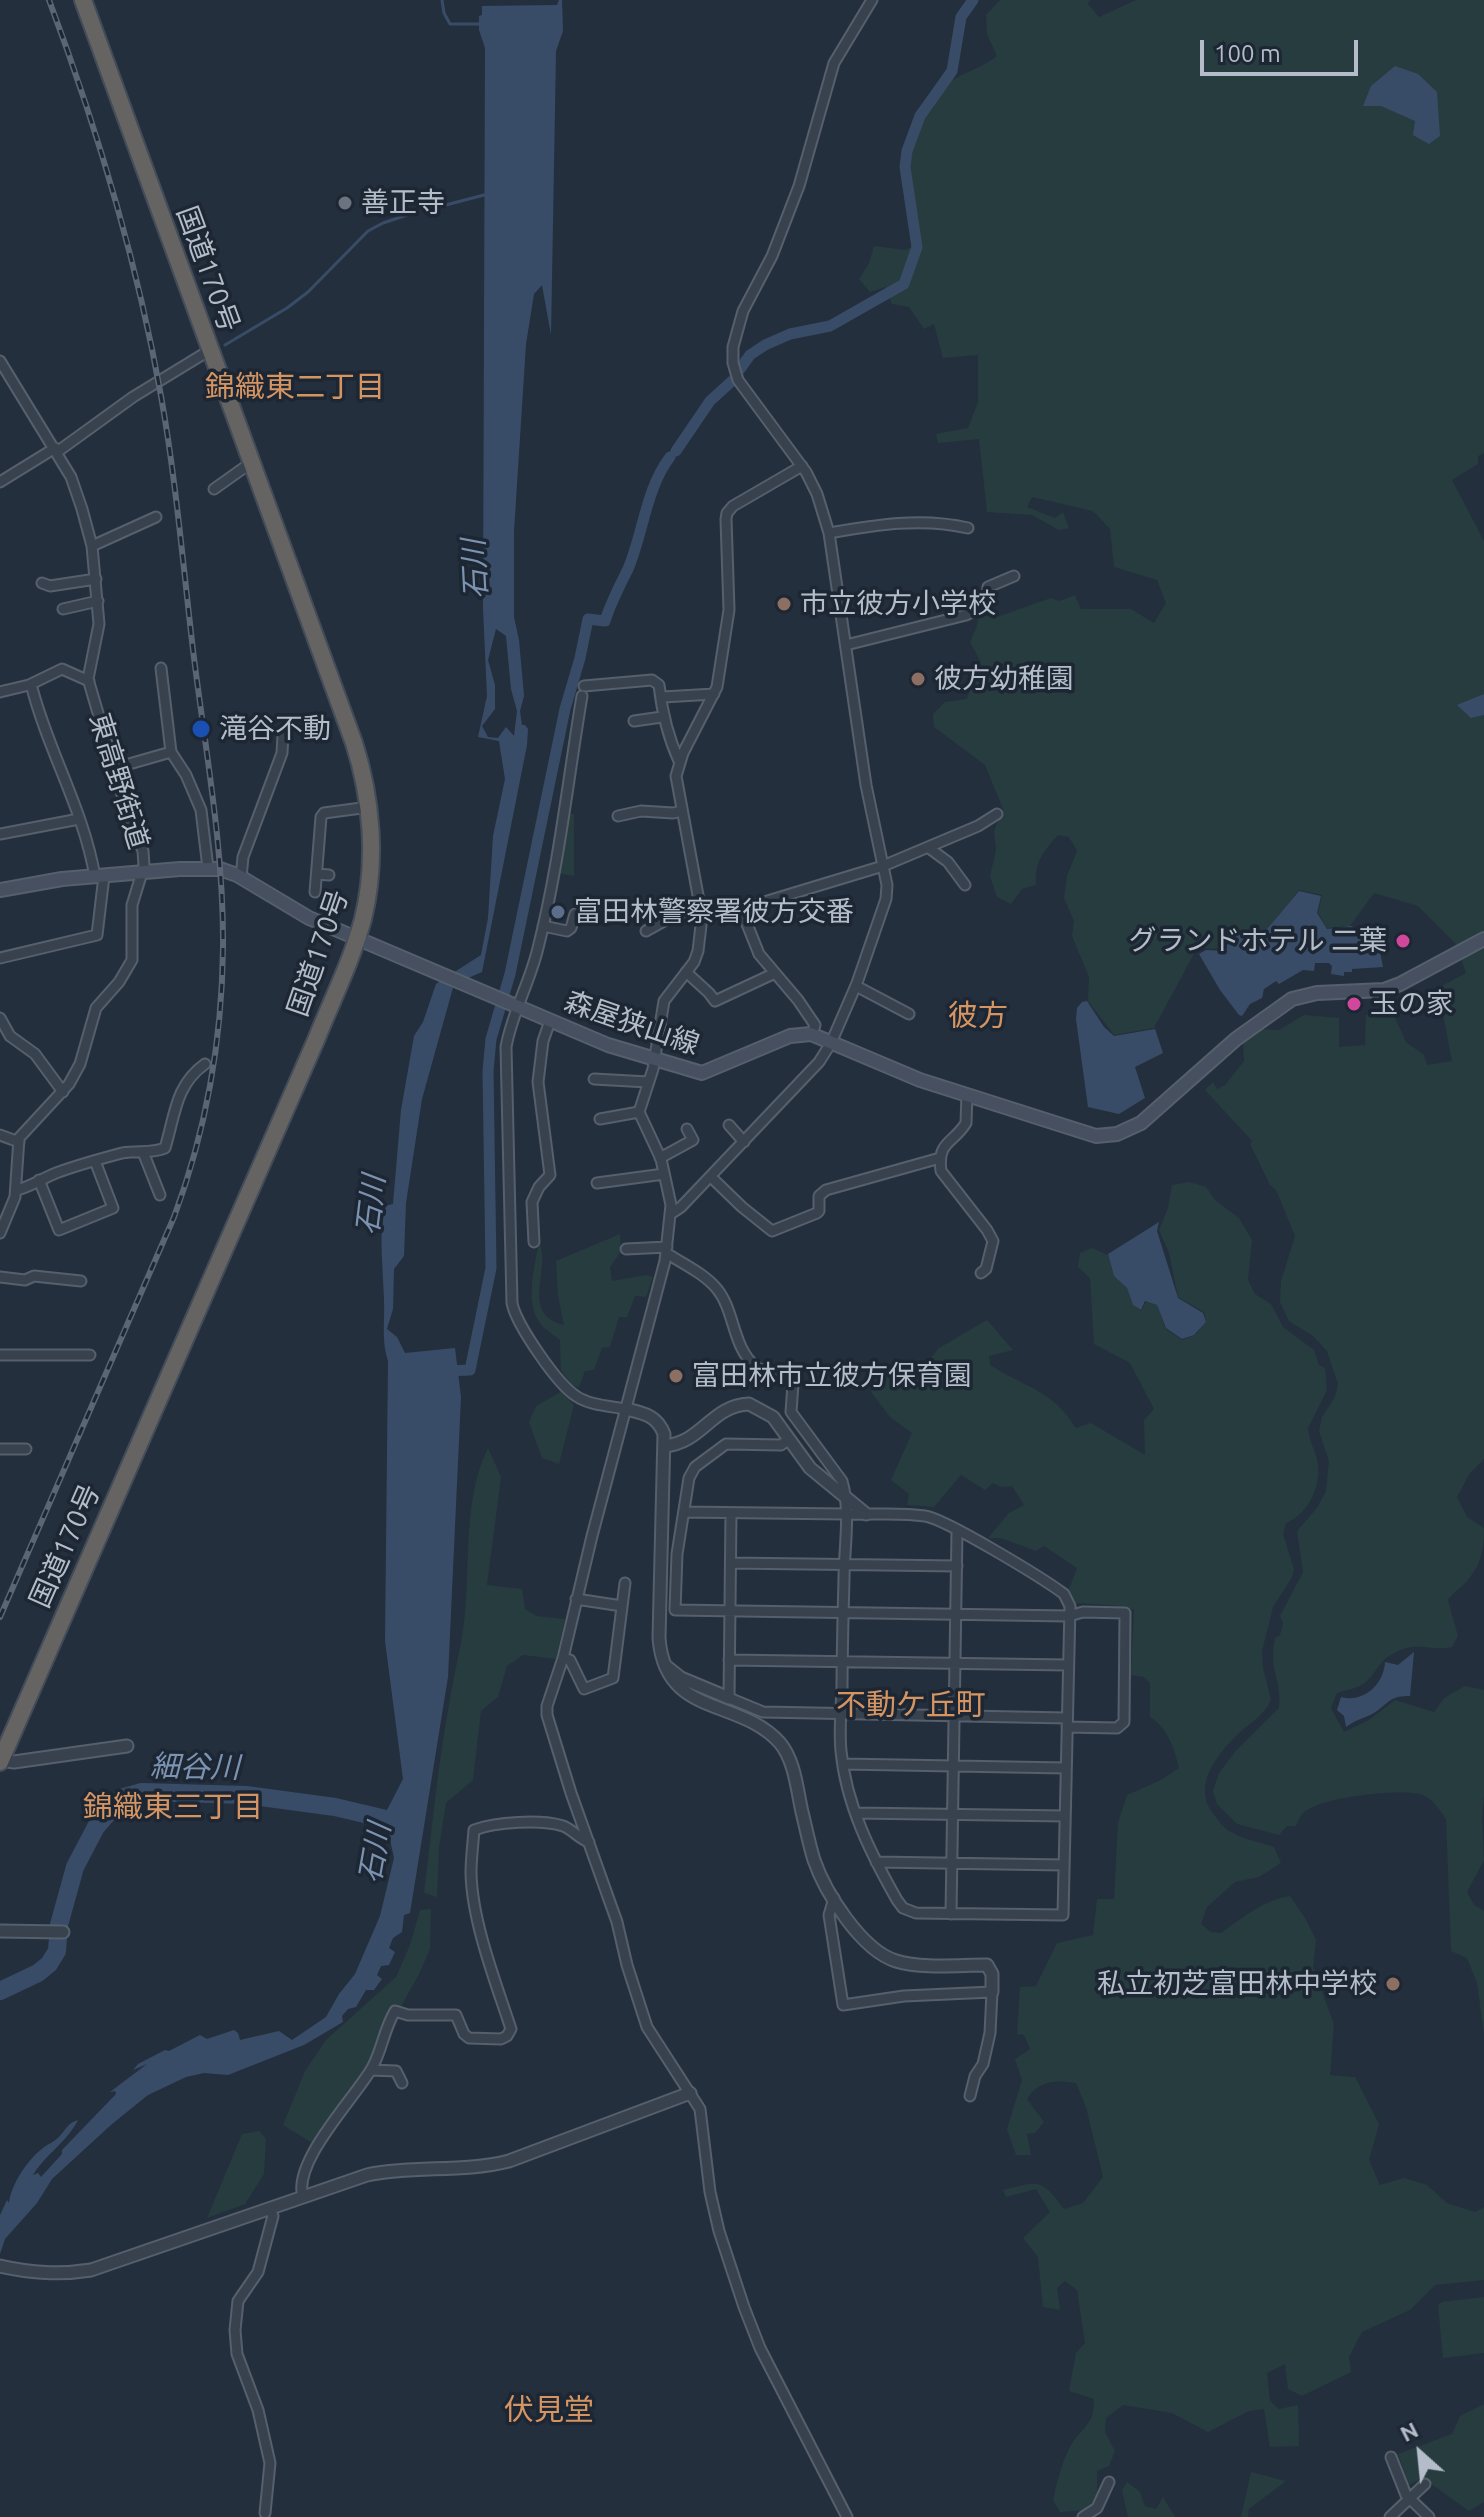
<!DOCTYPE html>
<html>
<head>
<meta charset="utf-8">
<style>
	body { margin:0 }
	#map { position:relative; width:1484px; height:2517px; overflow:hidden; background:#242f3e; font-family:Ubuntu,sans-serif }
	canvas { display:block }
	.north { position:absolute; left:1380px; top:2413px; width:80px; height:80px; -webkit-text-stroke:6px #1d2633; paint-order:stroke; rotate:333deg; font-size:22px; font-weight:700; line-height:32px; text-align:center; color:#b4bcc9 }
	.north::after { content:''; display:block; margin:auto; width:28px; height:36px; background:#b4bcc9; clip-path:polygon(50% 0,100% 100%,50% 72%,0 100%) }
	.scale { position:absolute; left:1200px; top:40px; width:158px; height:36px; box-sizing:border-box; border:4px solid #b4bcc9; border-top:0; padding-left:10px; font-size:24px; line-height:28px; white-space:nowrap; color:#b4bcc9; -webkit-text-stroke:6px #1d2633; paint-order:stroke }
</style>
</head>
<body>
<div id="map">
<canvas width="1484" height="2517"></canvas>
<div class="north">N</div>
<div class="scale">100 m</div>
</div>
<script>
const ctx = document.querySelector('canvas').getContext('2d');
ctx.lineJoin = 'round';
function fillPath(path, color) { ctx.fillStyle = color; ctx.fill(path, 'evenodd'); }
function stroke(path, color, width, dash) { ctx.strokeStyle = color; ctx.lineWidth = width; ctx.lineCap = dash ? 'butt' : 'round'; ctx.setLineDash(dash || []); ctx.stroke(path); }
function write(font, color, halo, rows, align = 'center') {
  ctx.font = font + ' Ubuntu,"Noto Sans JP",sans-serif'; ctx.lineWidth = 7; ctx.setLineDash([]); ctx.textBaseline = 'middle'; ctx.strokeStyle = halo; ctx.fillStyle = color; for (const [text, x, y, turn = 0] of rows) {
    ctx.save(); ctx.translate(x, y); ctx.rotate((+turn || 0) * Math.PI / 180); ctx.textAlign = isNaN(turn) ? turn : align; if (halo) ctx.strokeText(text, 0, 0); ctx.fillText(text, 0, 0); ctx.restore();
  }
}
const green = new Path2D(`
	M1000,0H1090L1088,4L1099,17L1136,0H1484V453L1478,456V464L1452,480L1484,541V1459L1470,1473L1457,1497L1467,1517L1484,1528C1484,1549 1481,1566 1466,1582C1460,1589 1454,1591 1448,1600L1458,1636L1452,1647C1435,1651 1418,1643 1403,1649C1377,1660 1383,1665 1366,1682C1360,1688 1346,1690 1337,1693L1331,1708L1344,1732L1369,1720L1395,1700L1434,1712L1444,1698L1465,1686L1484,1690V1796L1482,1817L1484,1860L1467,1892L1474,1905L1484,1911V2034L1477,1983L1467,1958L1451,1951L1446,1819C1439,1809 1431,1796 1419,1794C1395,1789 1318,1797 1302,1814C1299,1818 1298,1822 1296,1826H1287L1279,1835L1237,1824L1217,1804L1213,1791L1219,1773L1235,1752L1279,1708C1282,1680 1268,1670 1275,1638L1280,1635L1283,1623L1280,1616L1303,1572L1297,1531L1317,1508L1326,1491L1329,1461L1319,1431L1322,1417L1335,1397L1338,1384L1327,1351L1313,1336L1289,1321L1280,1302L1281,1281L1295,1236L1276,1190L1270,1185L1250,1144L1252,1141L1205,1090L1213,1082L1217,1089L1225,1085L1244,1061L1243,1042L1258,1029L1279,1030L1304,1015L1339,1018V1047L1365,1045L1366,1015L1393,1013L1406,1042L1424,1055L1427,1065L1452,1061L1438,988L1466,973L1456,944L1418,906L1374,893L1350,926L1327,928L1318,913L1322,895L1299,890L1267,929C1246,929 1234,930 1223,949L1197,948L1154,1028L1114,1035L1088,1001L1089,977L1072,936L1074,921L1064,898L1067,876L1077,851L1069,837L1058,835C1044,851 1034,862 1036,885L1022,889L1011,904L997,897L990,876L996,850L994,831L1003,809L985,765L934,727L933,714L945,702L967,699L980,661L970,642L977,626L978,615L997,617L1051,598L1059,601L1075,595L1081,609H1131L1154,623L1166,603L1157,580L1114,567L1110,529L1093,511L1032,497L1027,507L1055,518L1063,512L1069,528L1059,530L1032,515L987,512L979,439L938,443L936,434L968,428L978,402V355L943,358L934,324L924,329L909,307L892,304L885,287L870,292L859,279L869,263L874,246L905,250L921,243C913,194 899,151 929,106C934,100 938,91 944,86C960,73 981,69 997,56L987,34L986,15Z
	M567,813L574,814V876L558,873Z
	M1189,1182L1206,1187L1215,1200L1239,1218L1252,1240L1248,1280L1255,1294L1271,1304L1283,1327L1314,1350L1319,1365L1325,1368L1327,1390L1308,1428C1309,1440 1314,1448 1317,1459C1323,1483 1309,1514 1286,1523L1283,1534L1294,1569L1292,1577L1273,1607L1262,1651L1263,1668L1271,1700C1264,1716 1248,1724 1236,1736C1215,1757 1191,1788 1215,1816C1219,1822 1226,1830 1233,1833C1245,1840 1261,1842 1274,1847L1281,1863L1259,1877L1235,1882L1207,1907L1201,1924L1211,1932L1221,1933C1242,1918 1264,1900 1290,1896L1305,1918L1316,1940L1313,1968L1334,2024L1330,2075L1355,2077L1379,2124L1369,2160L1380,2185L1404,2178L1427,2185L1447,2203L1475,2212L1484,2207V2280L1435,2285L1410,2310L1362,2332L1349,2357L1351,2372L1302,2396L1288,2389L1285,2364L1267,2373L1270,2401L1279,2409L1298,2405L1299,2446L1270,2447L1264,2409L1249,2411L1208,2432L1172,2413L1123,2405L1106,2418L1105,2432L1115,2451L1109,2466L1097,2471V2494L1089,2510L1060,2512L1053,2500C1057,2483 1061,2465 1069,2449C1080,2426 1094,2429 1094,2399L1069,2391L1076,2353L1085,2343L1077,2290L1065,2281L1057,2288L1060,2310L1043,2307L1038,2257L1023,2238L1050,2212L1036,2189L1006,2197L1003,2190C1039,2181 1041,2178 1064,2209L1083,2203L1103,2177L1086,2107L1076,2083C1056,2080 1039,2080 1027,2099L1044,2122L1035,2133L1027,2134L1031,2155H1016L1007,2129L1022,2080L1015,2059L1030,2049L1024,2035L1017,2034L1020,1987L1036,1986L1057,1943L1093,1935L1097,1899H1114L1118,1823L1127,1795L1161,1780L1179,1768C1174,1748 1168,1728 1150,1717V1683L1144,1677L1131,1675L1134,1610L1121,1606L1076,1603L1069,1589L1077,1568L1044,1546L1036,1551L1001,1538H988L1009,1513L1024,1505L1012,1486L1001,1487L993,1483L985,1490L961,1475L934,1507L907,1505L909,1494L891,1480L912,1433L890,1417L871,1392L878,1375L907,1364H926L939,1348L987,1320L1013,1350L989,1356L990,1365C1028,1389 1051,1389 1076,1428L1091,1423L1145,1455L1144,1420L1154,1409L1130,1363L1094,1344L1090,1278L1078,1267L1080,1253L1092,1248L1108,1255L1114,1276L1127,1288L1133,1305L1141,1311L1146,1302L1157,1305L1166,1329L1182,1340L1195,1335L1206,1322L1204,1312L1178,1297L1169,1253L1159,1230L1168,1208L1172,1185Z
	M620,1234L621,1251L610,1267L612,1281L646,1275L653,1277L646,1297L635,1296L627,1317H619L610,1347L602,1348L594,1370L585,1371L579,1387L572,1386L561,1370L560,1340C554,1335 544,1329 540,1323C524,1302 535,1266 539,1242C552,1268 519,1314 564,1325L558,1295L556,1261Z
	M561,1392L574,1405L559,1464L542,1458L529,1422L536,1406Z
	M488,1448L501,1477L487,1585L522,1589L525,1609L536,1616L565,1619L556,1659L523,1655L507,1666L498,1697L481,1711L473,1780L446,1803L439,1847L437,1897L424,1893C432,1828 438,1763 450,1699C454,1673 461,1648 464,1622C471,1565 462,1501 488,1448Z
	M431,1909L430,1949L419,1974L367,2068L314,2144L283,2125L305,2071L326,2040L396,1977L410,1945L420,1910Z
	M259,2131L266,2139L264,2174L245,2204L207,2218L242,2134Z
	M1484,2297V2353L1443,2358L1438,2305L1442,2302Z
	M1484,2404V2502L1469,2511L1423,2478L1409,2485L1398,2454L1452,2434L1460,2416Z
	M1251,2472L1286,2481L1249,2509L1248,2517H1241Z
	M1127,2482L1140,2492L1145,2506L1156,2509L1163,2497L1175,2517H1128L1122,2490Z`);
const water = new Path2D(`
	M559,0H562L563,31L556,51L551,335L542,285L534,294L526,344L514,531V617L519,640L524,696L520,711L522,725H525L528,729L527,745L482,972L454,984L422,1099L406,1203L404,1256L394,1269L393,1309L387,1329L397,1337L405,1353L455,1348L461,1397L448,1677L410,1913L404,1915L402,1932L393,1938L389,1948L395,1952L389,1965L381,1966L377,1975L382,1979L374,1990H366L356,2007L348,2009L342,2016L343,2022L304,2045L228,2075L204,2073L186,2077L148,2095L112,2124L52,2179L37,2203L5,2239L0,2254V2215L7,2200L9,2203C11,2185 27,2160 43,2148C48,2144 54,2142 59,2137C66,2129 68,2123 78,2120C67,2142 45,2155 33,2175L38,2173L41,2177L62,2154V2150L116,2094L115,2091L110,2092L147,2064L133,2070L138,2064L165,2050L169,2051L200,2035L207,2039L234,2030L238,2033L240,2040L279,2031L292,2040L326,2017L339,1994L355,1974L380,1916L394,1858L388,1830L366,1821L367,1812L387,1810L403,1779L385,1641L388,1361C381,1340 385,1322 384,1300C383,1268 379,1237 384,1206L393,1204L401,1110L414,1036L423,1022L436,984L481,955L488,918L493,836L505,779L499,741L478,737L487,696L483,609L485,48L479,30V16L482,15V6L557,5ZM496,629L506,636L511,689L517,711L514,736L506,727L498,738L488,737L482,726L495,709V685L488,660Z
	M1395,66L1418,74L1437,92L1440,136L1429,144L1413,135L1415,121L1381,106H1363L1371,86Z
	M1484,694V715L1471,718L1457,705Z
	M1299,891L1321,896L1317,913L1327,929L1351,926L1378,942L1383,967L1352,969V972H1344V976L1331,974L1332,966L1329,963H1315L1314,971L1303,970L1279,984L1276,981L1264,989L1262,998L1250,1004L1242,1016L1239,1015L1220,990L1199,954L1206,950L1223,951C1237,930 1243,930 1267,929Z
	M1087,1001L1104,1027L1114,1036L1155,1029L1163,1053L1135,1067L1145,1098L1119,1114L1088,1107L1076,1019L1077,1008L1082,1002Z
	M1159,1222L1157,1231L1178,1298L1203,1313L1206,1322L1194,1335L1182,1339L1166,1328L1157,1305L1145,1301L1141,1310L1133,1305L1127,1288L1114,1276L1108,1254Z
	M1414,1652L1410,1696C1387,1695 1387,1707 1370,1715C1361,1719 1354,1721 1346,1727L1344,1716L1337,1710L1341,1697C1363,1703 1384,1685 1385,1662L1398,1665Z`);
const stream = new Path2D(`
	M442,0L444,13L450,24H482
	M438,207L488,194
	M225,345L287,308L308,292L368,231L383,223L416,212
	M178,364L199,351
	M85,427L127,396`);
const canal = new Path2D(`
	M740,369L750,355L765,345L790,334L830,326L904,284L917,247L905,167L907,151L920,116L952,71L961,17L973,0
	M676,451L710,401L732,381
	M446,1371L470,1370L491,1268L488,1071L491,1039L510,974L565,709L580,658L588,619L605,621C611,602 619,587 628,569C643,534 646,488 670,457`);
const river = new Path2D(`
	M0,1991L38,1973L49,1964L57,1951L59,1925L75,1867L96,1827L121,1798L142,1792L246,1795L335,1807L390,1820`);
const minor = new Path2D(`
	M0,361L71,477L82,509L92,546L99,624L88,679L125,805L143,851L144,866L132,905V960L119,982L96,1008L80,1064L69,1084L19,1138L15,1197L0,1233
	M57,452L133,397L210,350
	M802,466L733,506L727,513L726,519L729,610L717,687L683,753L676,776L702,917L698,951L694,962L664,1001L653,1069L639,1112L661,1159L671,1205L665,1261L592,1536L563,1658L547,1706V1715L571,1793L617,1922L627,1965L647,2027L700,2109L710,2192L719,2231L744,2307L760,2348L847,2517
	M0,482L55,448
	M214,489L252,462
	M829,533C875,525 921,517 968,528
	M92,546L156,517
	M42,583L50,586L96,579
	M63,609L98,601
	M846,645L966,615L986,604L988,587L1014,576
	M161,668L171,752L186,775L201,810L208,868
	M31,684C47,749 84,810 95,877
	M584,686L652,680L659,685C662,712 667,735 679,761
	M0,692L29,685L62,669L89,681
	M582,696C568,779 559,866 538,948C530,982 512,1013 506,1047L512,1303C516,1324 557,1384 576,1396C589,1405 609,1406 625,1409
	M663,697L714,694
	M634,721L662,717
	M115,768L171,752
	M618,816L641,811L673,813L682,811
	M0,834L79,819
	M929,848L948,862L965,885
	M317,874L329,875
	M241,878L243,857L282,753L283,735
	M315,892L321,817L324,813L369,807
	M741,909L759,954L798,1000L815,1025L812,1035
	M543,926L567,931L571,928L575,914L583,911
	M646,931L673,916L702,917L741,909L883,866L978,826L997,814
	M0,958L97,935L104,876
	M686,972L709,993L715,1001L775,973
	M856,986L909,1014
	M0,1018L10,1036L35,1054L63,1092
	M594,1079L648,1082
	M967,1094L966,1123C953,1144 937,1141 941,1171L987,1230L993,1241L986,1269L981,1273
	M600,1119L639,1112
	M729,1125L744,1142
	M0,1135L19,1142
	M143,1152L160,1195
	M660,1158L693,1140L687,1129
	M711,1177L742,1207L772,1231L817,1213L819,1211V1196L826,1190L940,1158
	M39,1180L59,1230L113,1208L95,1161
	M597,1183L664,1174
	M17,1190C30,1187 43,1178 56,1173C77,1165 100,1159 122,1153C137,1150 151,1154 165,1148C175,1116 175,1085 205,1064
	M672,1213L681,1207L819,1062L831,1043L857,983L886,899L887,885L866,785L829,533L817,494L806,472L738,380L733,363V347L743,311L772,256L799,186L834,63L872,0
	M534,1242L532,1202L539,1187L550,1175L538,1082L543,1041L550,1021
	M626,1249L667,1247
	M666,1253C682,1263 705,1274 717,1289C735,1311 732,1346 755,1366C766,1376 783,1372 793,1384L791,1412L842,1481C851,1511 844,1548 844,1579C843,1616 842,1653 842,1690C841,1710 839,1731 841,1751C846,1805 871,1854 897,1900L903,1908L916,1913L1063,1915L1070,1606L1064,1594C1044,1579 946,1519 925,1516C899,1512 871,1515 845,1514L684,1512
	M0,1277L25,1280L34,1276L81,1281
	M0,1355H90
	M788,1440L781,1445L726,1444L695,1467L689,1478L677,1554L675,1610L1069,1616L1083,1612L1125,1613L1124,1722L1117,1728L1067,1727
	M0,1449H26
	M731,1513L729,1698L763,1712L1067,1718
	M731,1563L957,1566
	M576,1599L622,1606
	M563,1658L570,1660L584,1689L613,1678L625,1583
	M729,1660L1067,1665
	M843,1764L1066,1768
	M856,1813L1065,1816
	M876,1862L1064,1865
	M834,1898L829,1915L843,2005L904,1996L992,1992L990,2033L983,2064L975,2076L970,2096
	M951,1914L957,1531
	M371,2070L396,2071L402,2083
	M303,2197C292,2162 354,2099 372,2068C382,2050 384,2029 395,2011L408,2015H456L464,2034L469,2038L501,2039L507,2036L511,2029C496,1983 472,1922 471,1873C471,1859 473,1844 474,1830C495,1822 541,1819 563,1826C572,1829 579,1839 589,1842
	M1391,2457L1406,2495L1429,2517
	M265,2513L270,2463L258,2410L237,2354L235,2330L238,2301L258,2272L273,2216L270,2209
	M1083,2517L1097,2508L1109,2482
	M1390,2517L1425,2484`);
const tertiary = new Path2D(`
	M625,1409C643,1413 657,1415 664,1434L659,1638C665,1718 739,1697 780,1743C795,1761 797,1790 802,1812C806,1828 809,1844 814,1860C825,1892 861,1950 896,1961C923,1969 958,1965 987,1965L992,1974V1992
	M664,1446C704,1442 710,1406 749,1404L773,1417L810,1468L866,1514
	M666,1666L681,1678L729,1698
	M1,1760L14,1762L127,1746
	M0,1931L63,1932
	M0,2266C32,2273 59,2275 91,2270L367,2175C415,2165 462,2173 509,2161L690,2093`);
const secondary = new Path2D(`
	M0,890L62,879L180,869H220L237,875L309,918L608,1045L702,1073L790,1036L811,1034L920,1080L1096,1136L1117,1134L1141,1123L1236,1039L1292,999L1317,993L1384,990L1400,984L1484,939`);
const trunk = new Path2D(`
	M0,1762L316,1040C332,1000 352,960 363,919C377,862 372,799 354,743L83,0`);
const rail = new Path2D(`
	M0,1617L174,1217C206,1131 222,1040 223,948C224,848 205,748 193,650C183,565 176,480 161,396C137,261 97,128 49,0`);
const markers = [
	[345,203,8,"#6b7280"],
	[784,604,8,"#8d6e63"],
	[918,679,8,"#8d6e63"],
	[201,729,10,"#1a4fb4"],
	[558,912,8,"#5c6f8a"],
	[1403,941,8,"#d1479c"],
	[1354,1004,8,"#d1479c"],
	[676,1376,8,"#8d6e63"],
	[1393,1984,8,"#8d6e63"]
];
const poiNames = [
	["善正寺",361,203],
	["市立彼方小学校",800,604],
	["彼方幼稚園",934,679],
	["滝谷不動",219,729],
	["富田林警察署彼方交番",574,912],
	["グランドホテル 二葉",1387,941,"right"],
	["玉の家",1370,1004],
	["富田林市立彼方保育園",692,1376],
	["私立初芝富田林中学校",1377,1984,"right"]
];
const streetNames = [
	["国道170号",208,269,70],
	["東高野街道",119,781,73],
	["国道170号",318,953,-71],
	["森屋狭山線",632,1023,19],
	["国道170号",65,1546,-66]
];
const neighbourhoodNames = [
	["錦織東二丁目",295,387],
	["彼方",978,1016],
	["不動ケ丘町",911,1705],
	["錦織東三丁目",173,1807],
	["伏見堂",549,2410]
];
const waterNames = [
	["石川",475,569,-93],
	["石川",371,1205,-83],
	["細谷川",195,1767,1],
	["石川",375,1853,-80]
];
fillPath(green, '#263c3f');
fillPath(water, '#394c67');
stroke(stream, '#394c67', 3);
stroke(canal, '#394c67', 11);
stroke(river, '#394c67', 18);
stroke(minor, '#565f6c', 13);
stroke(tertiary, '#565f6c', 15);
stroke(secondary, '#565f6c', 16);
stroke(trunk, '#434c59', 20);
stroke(minor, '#38414e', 9);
stroke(tertiary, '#38414e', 11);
stroke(secondary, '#465061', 12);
stroke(trunk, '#656462', 16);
stroke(rail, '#5a6575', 6);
stroke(rail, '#1d2633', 3, [9]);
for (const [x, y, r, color] of markers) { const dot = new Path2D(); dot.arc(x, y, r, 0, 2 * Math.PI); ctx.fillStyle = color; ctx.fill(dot); stroke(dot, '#1d2633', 3); }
write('28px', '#b4bcc9', '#1d2633', poiNames, 'left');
write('28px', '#b4bcc9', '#1d2633', streetNames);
write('30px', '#d59563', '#1d2633', neighbourhoodNames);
write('italic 30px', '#7c92b1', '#1d2633', waterNames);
</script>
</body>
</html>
